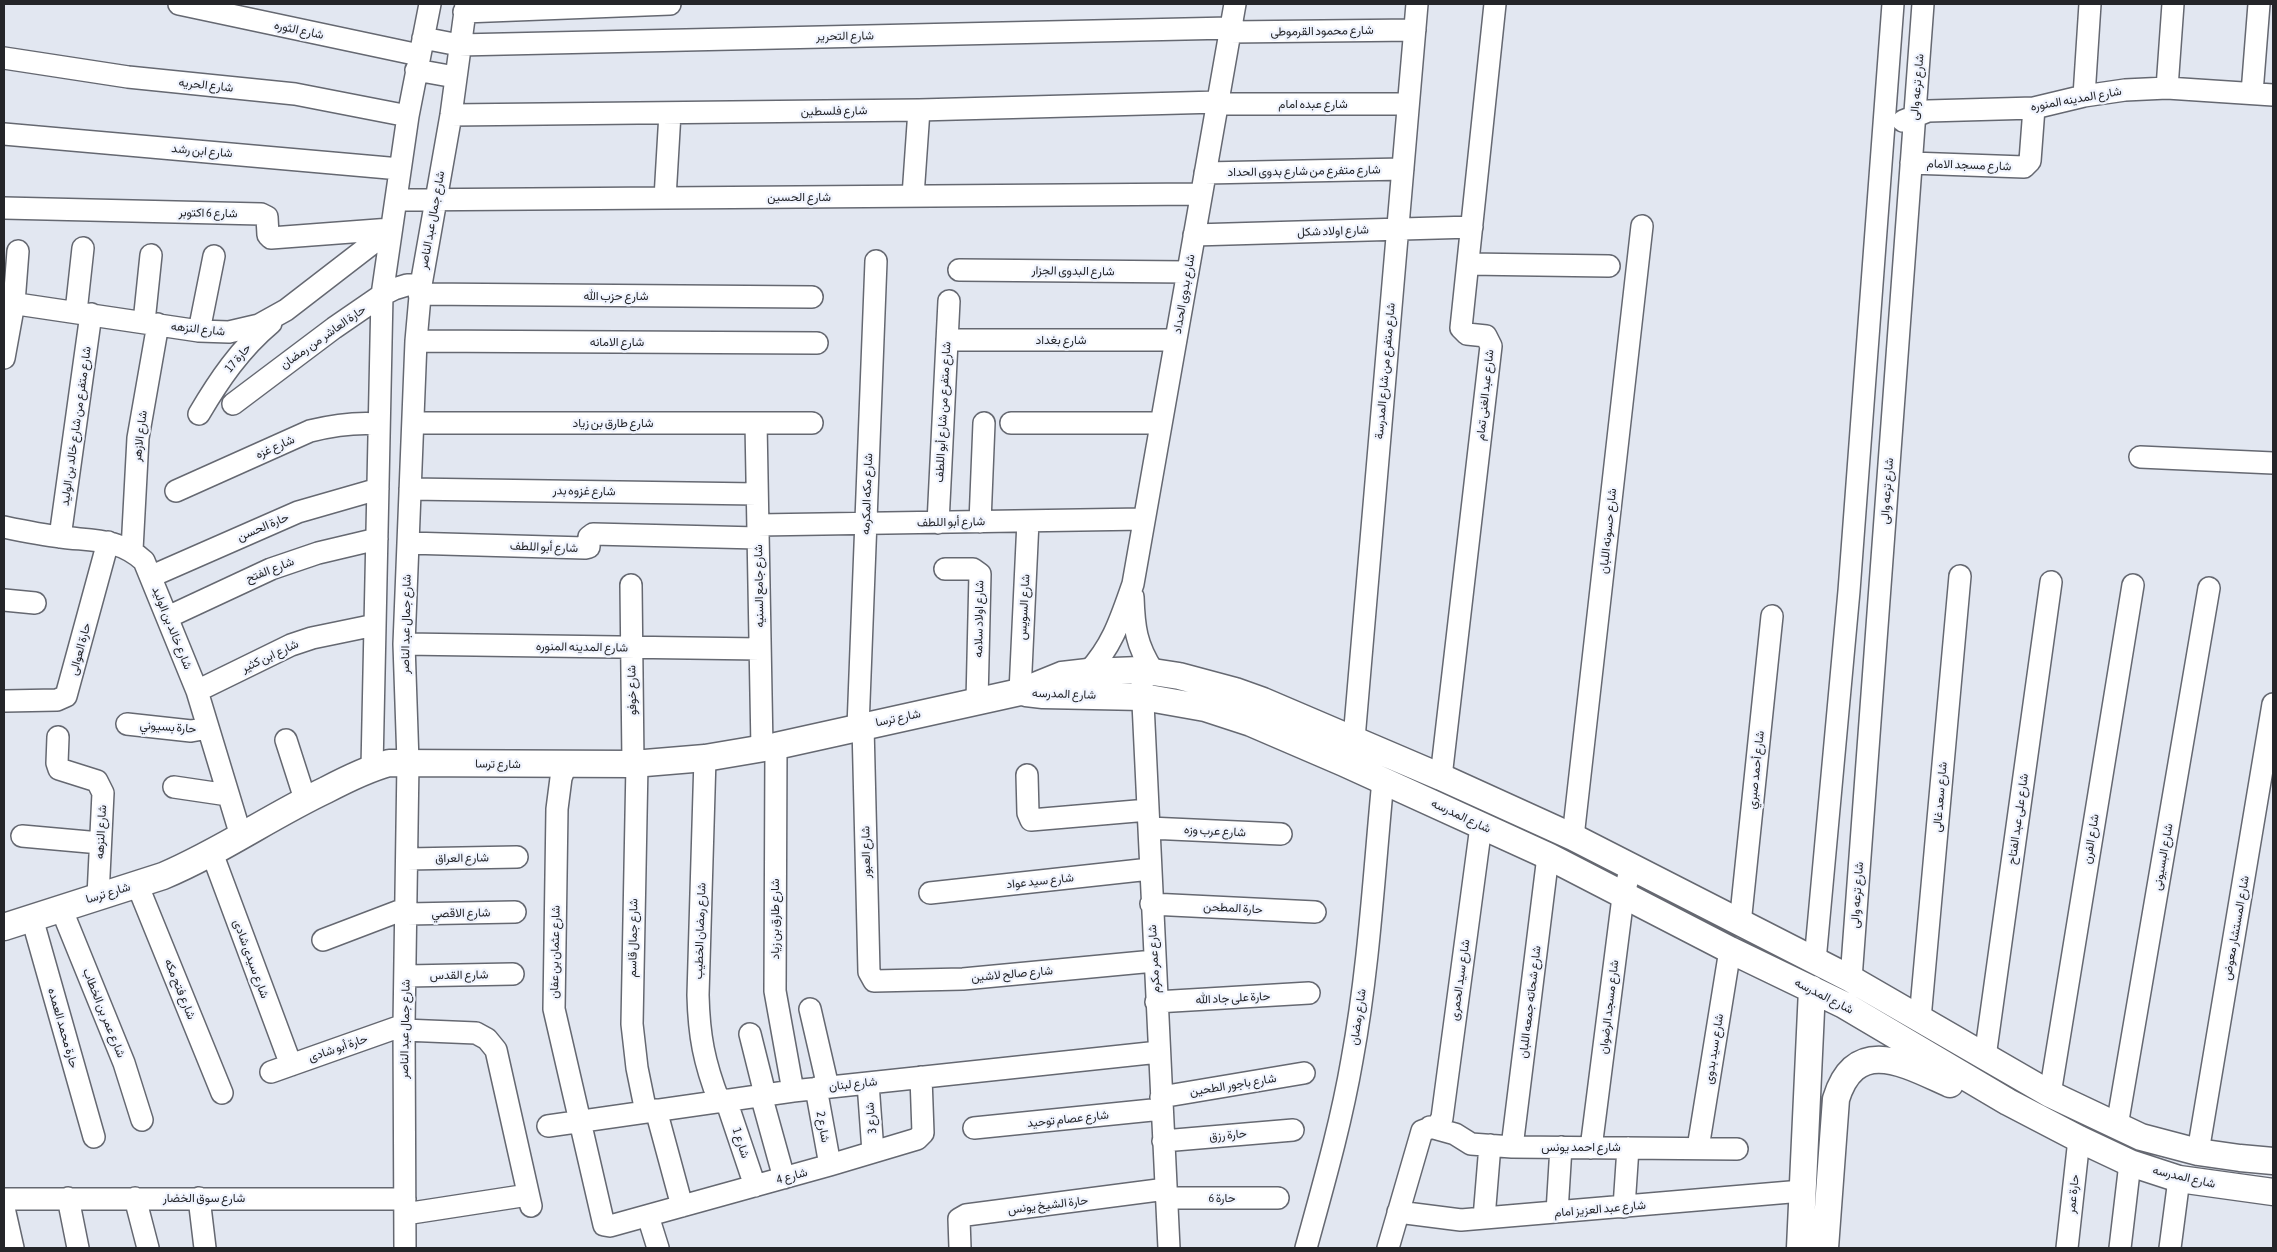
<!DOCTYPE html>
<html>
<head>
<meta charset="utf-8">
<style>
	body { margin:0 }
	#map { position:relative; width:2277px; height:1252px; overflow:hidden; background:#e2e7f1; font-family:"Asap Condensed",sans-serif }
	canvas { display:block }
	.frame { position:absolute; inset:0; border:5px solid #242529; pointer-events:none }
</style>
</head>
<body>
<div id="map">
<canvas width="2277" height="1252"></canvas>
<div class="frame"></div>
</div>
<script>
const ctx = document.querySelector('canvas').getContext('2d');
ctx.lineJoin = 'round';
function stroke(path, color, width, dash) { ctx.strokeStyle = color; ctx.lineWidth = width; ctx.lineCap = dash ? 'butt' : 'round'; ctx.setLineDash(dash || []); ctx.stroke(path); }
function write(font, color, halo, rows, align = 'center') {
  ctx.font = font + ' "Asap Condensed",Vazirmatn,sans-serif'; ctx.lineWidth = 4.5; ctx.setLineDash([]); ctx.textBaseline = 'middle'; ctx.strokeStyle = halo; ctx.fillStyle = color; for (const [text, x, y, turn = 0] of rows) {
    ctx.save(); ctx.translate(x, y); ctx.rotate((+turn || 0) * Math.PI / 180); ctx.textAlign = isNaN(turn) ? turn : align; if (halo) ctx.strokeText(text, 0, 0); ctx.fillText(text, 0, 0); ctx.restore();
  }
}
const minor = new Path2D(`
	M179,4L419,55
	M464,12L670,4
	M1230,32L1415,30
	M423,38L459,45L1230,28
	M4,58L128,77L295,94L408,116
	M416,70L455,77
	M2167,88L2173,4
	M2252,93L2259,4
	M2084,96L2090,4
	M1217,104H1408
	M451,115L919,110L1218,102
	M1903,121L1928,111L2034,108L2084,96L2125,90L2167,88L2273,95
	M4,134L400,169
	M1911,163L2024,167L2030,161L2034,108
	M1205,173L1403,169
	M913,196L919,110
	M665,198L670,113
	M396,200L1201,194
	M4,208L261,214L267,217L268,235L271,238L391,229
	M1194,235L1472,227
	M1468,264L1609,266
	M959,270L1188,272
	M419,294L812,297
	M4,302L199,331L229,332L259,325L286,310L391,229
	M76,312L83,248
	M144,322L151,255
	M199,331L214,256
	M947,340H1176
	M416,341L817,343
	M4,358L14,303L18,251
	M233,404L334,328L382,295L394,289L407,285H421
	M199,414C219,380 240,349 271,323
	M413,423H812
	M756,423L762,748
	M1011,423H1161
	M2140,457L2273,463
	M410,489L757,494
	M176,491L310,431C334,425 355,422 379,424
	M980,522L984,423
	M938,523L949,301
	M758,525L1144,519
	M4,527C23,531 42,535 61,537C92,541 119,538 144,561L197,691L241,836
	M60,537L91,314
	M408,543L585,548L589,547V537L593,534L758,538
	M132,550L138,438L158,324
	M945,569H973L980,574L977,701
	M152,576L298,512L378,489
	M631,585L633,764
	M1133,597C1134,627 1136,645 1153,671
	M4,600L35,603
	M168,617L271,569L318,553L377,539
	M404,644L760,649
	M1088,672C1113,645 1121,618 1133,584L1235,4
	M1142,682L1169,1248
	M197,691L291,645L312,638L375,625
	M1020,692L1028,521
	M5,701L57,700L66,696L108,542
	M127,724L191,731L208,728
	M863,726L869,972L874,981L963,979L1154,961
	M858,727L876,261
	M58,737L57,763L59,769L97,781L103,793L98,896
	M1354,739L1417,4
	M286,740L305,799
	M776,746L775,991L793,1091
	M705,758L698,995C699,1036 704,1062 719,1101
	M637,764L632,1024L637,1068L646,1112
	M566,765L561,778L557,809L554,1009L604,1225L610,1226L830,1165L917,1139L923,1133L921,1077
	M372,768L382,295L408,116L430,4
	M1027,775L1028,813L1031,820L1148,810
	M1441,777L1491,346L1486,336L1467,334L1461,328L1495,4
	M174,787L228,795
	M1149,828L1281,834
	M22,836L100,843
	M1573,837L1642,226
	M212,853L291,1065
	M407,859L517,857
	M137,884L222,1093
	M930,893L1150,869
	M1151,904L1315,912
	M61,908L124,1063L142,1120
	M407,914L515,912
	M32,918L94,1137
	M1740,924L1772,616
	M323,940L407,908
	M1815,961L1849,591L1893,4
	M406,976L513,974
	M1851,979L1923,4
	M1156,1002L1309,993
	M810,1009L828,1087
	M1920,1019L1960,576
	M404,1030L476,1033L487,1039L496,1050L531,1206
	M750,1034L765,1094
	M1985,1057L2051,582
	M271,1072L404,1025
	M868,1083L873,1152
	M816,1088L830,1165
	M2050,1094L2133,585
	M761,1095L784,1178
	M1161,1097L1304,1073
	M726,1100L755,1186
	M656,1110L682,1206
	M548,1126L793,1091L1159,1052
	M2117,1126L2209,588
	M1430,1127L1455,1134L1471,1144L1512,1147L1737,1149
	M974,1128L1162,1109
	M1163,1141L1293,1130
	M1512,1147L1548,856
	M1591,1148L1623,897L1631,867
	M1698,1148L1730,950
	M2198,1152L2273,704
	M68,1198L78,1248
	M135,1198L148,1248
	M199,1198L205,1248
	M1166,1198H1278
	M4,1199H405
	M1624,1207L1628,1148
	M4,1208L13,1248
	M1398,1212L1461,1220L1802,1191
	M1557,1212L1561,1147
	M405,1214L528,1195
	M648,1216L658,1248
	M1484,1218L1490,1145
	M405,1248L404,1025L408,762L404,644L416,341L421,285L451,115L466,4
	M960,1248L959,1219L966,1215L1166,1189
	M1306,1248C1323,1186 1341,1124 1352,1060C1369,968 1374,873 1383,780
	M1388,1248L1422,1131L1438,1125L1442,1118L1481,826
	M2067,1248L2079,1139
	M2120,1248L2130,1163
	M2170,1248L2179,1179`);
const major = new Path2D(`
	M1026,693L1043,695L1143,697L1205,708L1251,723L1344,763L1548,856L1730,950L1844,1005L2008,1102L2079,1139L2130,1163L2179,1179L2273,1192
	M4,927L163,876C220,852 271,816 326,790C347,779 367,769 389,763L633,764L705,758L776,746L1020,692L1062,675L1088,672L1140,670L1179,676L1235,691L1263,701L1441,777L1573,837L1851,979L2050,1094L2141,1137L2198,1152L2240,1158L2273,1161
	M1800,1248L1812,989
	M1825,1248L1836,1099C1856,1034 1907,1065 1950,1084`);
const streetNames = [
	["شارع الثوره",299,30,12],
	["شارع محمود القرموطى",1322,31,-1],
	["شارع التحرير",845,36,-1],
	["شارع الحريه",206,85,6],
	["شارع ترعه والى",1917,87,-85],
	["شارع المدينه المنوره",2076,99,-10],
	["شارع عبده امام",1313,104],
	["شارع فلسطين",834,111,-1],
	["شارع ابن رشد",202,151,5],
	["شارع مسجد الامام",1969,165,2],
	["شارع متفرع من شارع بدوى الحداد",1304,171,-1],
	["شارع الحسين",799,197],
	["شارع 6 اكتوبر",208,213,1],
	["شارع جمال عبد الناصر",432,220,-80],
	["شارع اولاد شكل",1333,231,-2],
	["شارع البدوى الجزار",1073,271,1],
	["شارع بدوى الحداد",1184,294,-80],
	["شارع حزب الله",616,296],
	["شارع النزهه",198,329,6],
	["حارة العاشر من رمضان",323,337,-35],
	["شارع بغداد",1061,340],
	["شارع الامانه",617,342],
	["حارة 17",238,358,-50],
	["شارع متفرع من شارع المدرسة",1385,371,-85],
	["شارع عبد الغنى تمام",1485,395,-84],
	["شارع متفرع من شارع أبو اللطف",943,412,-87],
	["شارع طارق بن زياد",613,423],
	["شارع متفرع من شارع خالد بن الوليد",76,426,-82],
	["شارع الازهر",140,436,-83],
	["شارع غزه",275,447,-24],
	["شارع غزوه بدر",584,491,1],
	["شارع ترعه والى",1887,491,-86],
	["شارع مكه المكرمه",867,494,-88],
	["شارع أبو اللطف",951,522,-1],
	["حارة الحسن",263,527,-23],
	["شارع حسونه اللبان",1608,531,-84],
	["شارع أبو اللطف",544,547,2],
	["شارع الفتح",270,570,-21],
	["شارع جامع السنيه",759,586,-91],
	["شارع السويس",1024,607,-87],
	["شارع اولاد سلامه",979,619,-89],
	["شارع جمال عبد الناصر",406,624,-89],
	["شارع خالد بن الوليد",172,628,68],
	["شارع المدينه المنوره",582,647,1],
	["حارة العوالى",80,649,-75],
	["شارع ابن كثير",270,656,-25],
	["شارع خوفو",632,690,-91],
	["شارع المدرسه",1064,694,2],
	["شارع ترسا",898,718,-12],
	["حارة بسيوني",168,727,4],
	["شارع ترسا",498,764,1],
	["شارع أحمد صبري",1756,770,-84],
	["شارع سعد غالى",1940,797,-85],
	["شارع المدرسه",1461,816,25],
	["شارع على عبد الفتاح",2018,819,-82],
	["شارع عرب وزه",1215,831,3],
	["شارع النزهه",101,832,-87],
	["شارع الفرن",2091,839,-81],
	["شارع العبور",866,852,-91],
	["شارع البسيونى",2163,857,-80],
	["شارع العراق",462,858,-1],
	["شارع سيد عواد",1040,881,-6],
	["شارع ترسا",108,893,-17],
	["شارع ترعه والى",1857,895,-86],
	["حارة المطحن",1233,908,3],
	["شارع الاقصي",461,913,-1],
	["شارع طارق بن زياد",775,919,-90],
	["شارع المستشار معوض",2236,928,-80],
	["شارع رمضان الخطيب",700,931,-88],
	["شارع جمال قاسم",633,938,-89],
	["شارع عثمان بن عفان",555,952,-89],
	["شارع سيدى شادى",251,959,70],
	["شارع عمر مكرم",1154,959,-93],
	["شارع صالح لاشين",1012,974,-5],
	["شارع القدس",459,975,-1],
	["شارع سيد الحمرى",1460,980,-82],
	["شارع فتح مكه",180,989,68],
	["شارع المدرسه",1824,996,27],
	["حارة على جاد الله",1233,998,-3],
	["شارع شحاته جمعه اللبان",1530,1002,-83],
	["شارع مسجد الرضوان",1609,1007,-83],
	["شارع عمر بن الخطاب",104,1013,68],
	["شارع رمضان",1358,1017,-82],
	["حارة محمد العمده",63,1028,74],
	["شارع جمال عبد الناصر",405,1029,-89],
	["حارة أبو شادى",338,1048,-19],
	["شارع سيد بدوى",1714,1049,-81],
	["شارع لبنان",853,1084,-6],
	["شارع باجور الطحين",1233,1085,-9],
	["شارع 3",871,1118,-95],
	["شارع عصام توحيد",1068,1119,-6],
	["شارع 2",823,1127,80],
	["حارة رزق",1228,1135,-5],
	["شارع 1",741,1143,72],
	["شارع احمد يونس",1581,1147],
	["شارع 4",792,1176,-15],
	["شارع المدرسه",2184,1177,13],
	["حارة عمر",2073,1194,-84],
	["شارع سوق الخضار",204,1198],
	["حارة 6",1222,1198],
	["حارة الشيخ يونس",1048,1205,-7],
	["شارع عبد العزيز امام",1600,1209,-5]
];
stroke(minor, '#656871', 24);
stroke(major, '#656871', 29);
stroke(minor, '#fff', 21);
stroke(major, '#fff', 26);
write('12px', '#242529', '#f0f4fe', streetNames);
</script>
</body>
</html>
